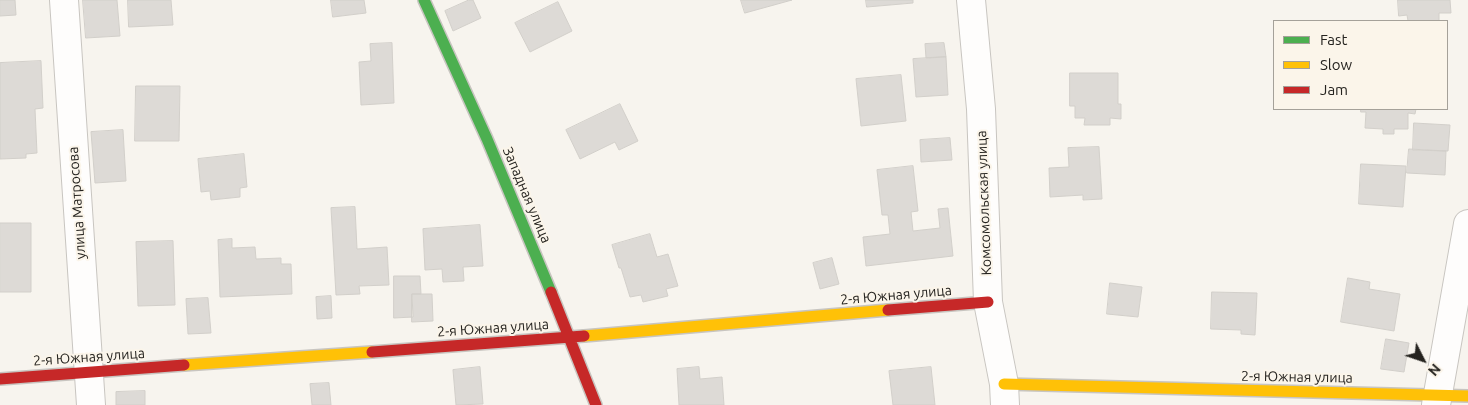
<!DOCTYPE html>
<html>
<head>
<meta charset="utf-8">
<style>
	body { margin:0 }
	#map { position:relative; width:1468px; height:405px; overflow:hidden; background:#f7f4ee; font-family:Ubuntu,sans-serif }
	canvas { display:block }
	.legend { position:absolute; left:1273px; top:20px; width:175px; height:90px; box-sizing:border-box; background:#fbf5ea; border:1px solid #a5a199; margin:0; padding:6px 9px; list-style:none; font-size:15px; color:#25231f }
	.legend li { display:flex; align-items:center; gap:10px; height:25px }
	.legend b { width:25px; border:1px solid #a5a199 }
	.north { position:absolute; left:1398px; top:335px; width:50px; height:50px; -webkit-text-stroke:4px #fbf5ea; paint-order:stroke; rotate:131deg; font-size:14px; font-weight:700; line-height:20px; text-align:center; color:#25231f }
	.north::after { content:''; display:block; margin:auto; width:18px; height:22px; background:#25231f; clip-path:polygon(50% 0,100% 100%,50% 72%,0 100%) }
</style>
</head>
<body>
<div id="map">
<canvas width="1468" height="405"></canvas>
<ul class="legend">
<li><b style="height:6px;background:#4caf50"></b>Fast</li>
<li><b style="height:6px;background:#ffc107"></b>Slow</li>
<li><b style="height:6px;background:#c62828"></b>Jam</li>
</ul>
<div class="north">N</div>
</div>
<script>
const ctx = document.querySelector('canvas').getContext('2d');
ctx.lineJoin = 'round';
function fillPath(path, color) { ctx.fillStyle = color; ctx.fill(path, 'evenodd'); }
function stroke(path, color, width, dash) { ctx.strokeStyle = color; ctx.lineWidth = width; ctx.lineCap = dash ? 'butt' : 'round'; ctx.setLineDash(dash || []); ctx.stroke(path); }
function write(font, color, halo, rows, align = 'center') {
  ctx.font = font + ' Ubuntu,sans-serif'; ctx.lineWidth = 4; ctx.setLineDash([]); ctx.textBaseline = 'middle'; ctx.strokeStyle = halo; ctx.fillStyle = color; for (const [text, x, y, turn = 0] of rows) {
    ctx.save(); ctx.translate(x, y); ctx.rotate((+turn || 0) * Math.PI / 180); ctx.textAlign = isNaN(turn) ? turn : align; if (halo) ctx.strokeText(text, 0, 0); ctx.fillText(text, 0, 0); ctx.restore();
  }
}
const building = new Path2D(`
	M0,0H15L16,15L0,16Z
	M83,0H117L120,36L86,38Z
	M128,0H171L173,25L129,27Z
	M331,0H364L366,13L333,17Z
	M469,0H473L481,18L453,31L445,11Z
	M741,0H792L745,13Z
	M866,0H913V3L867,7Z
	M1398,0H1450L1451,13H1439V21H1408L1407,15L1399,16Z
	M558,2L572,31L530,52L515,23Z
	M392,43L394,103L361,105L359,62L371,61L370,44Z
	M944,43L946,57L926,58L925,44Z
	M946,57L948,95L916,97L913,59Z
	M41,61L43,108L35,109L37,153L26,154V158L0,159V63Z
	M1070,73H1118V104H1121V119L1110,118V125H1084L1085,118H1075V106H1070Z
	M901,75L906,121L861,126L856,79Z
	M136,86H180L179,141H135Z
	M620,104L638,141L619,150L615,142L580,159L566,130Z
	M1361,109H1416L1415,114L1408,113V129H1394V134H1383V129L1365,128L1366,112H1361Z
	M1414,123L1450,125L1448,151L1413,150Z
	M123,130L126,181L95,183L91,132Z
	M950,138L952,160L921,162L920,140Z
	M1099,147L1102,199L1083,200V195L1050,197L1049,168L1069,167L1068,148Z
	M1409,149L1446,151L1445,175L1407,173Z
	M244,154L247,187L240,188V197L211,200L210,191L201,192L198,159Z
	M1361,164L1406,166L1403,207L1359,204Z
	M913,166L918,211L911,212L913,231L940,228L938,209L948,208L953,256L866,266L863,237L890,234L888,215H882L877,170Z
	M355,207L357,249L387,247L389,285L359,286L360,294L336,295L331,208Z
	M0,223H31V292H0Z
	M480,225L483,266L463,267L464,281L443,282L442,269L425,270L423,229Z
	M650,234L657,257L668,254L678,286L666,289L668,296L643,302L641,295L630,297L621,268H619L612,245Z
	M232,239V248L255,247L256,259L281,258V264H291L292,294L220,297L218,240Z
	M173,241L175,305L138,306L136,242Z
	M832,258L839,284L820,289L813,263Z
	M394,276H420L421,294H412L413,317L394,318Z
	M1348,278L1370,282L1369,289L1400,294L1394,331L1341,322Z
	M1110,283L1142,287L1138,317L1107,314Z
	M1212,292L1257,293L1255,335L1241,334V330L1211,329Z
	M412,294H432L433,321L412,322Z
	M331,296L332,318L317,319L316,297Z
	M208,298L211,333L188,334L186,299Z
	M1386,339L1409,343L1404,372L1381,369Z
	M480,367L483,404L456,405L453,370Z
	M699,367L700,379L722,377L724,405H679L677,369Z
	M931,367L935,405H893L889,371Z
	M329,383L331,405H312L310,384Z
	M145,391V405H116V392Z`);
const street = new Path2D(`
	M64,0L91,405
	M971,0L981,109L988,302L1004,384L1005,405
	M1436,405L1468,224`);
const fast = new Path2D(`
	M424,0L487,139L551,292`);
const slow = new Path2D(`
	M584,336L888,310
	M184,365L372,352
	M1004,384L1468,396`);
const jam = new Path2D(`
	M551,292L596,405
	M888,310L988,302
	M372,352L584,336
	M0,379L184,365`);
const streetNames = [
	["Западная улица",527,195,67],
	["улица Матросова",77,203,-94],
	["Комсомольская улица",984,203,-92],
	["2-я Южная улица",896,295,-5],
	["2-я Южная улица",493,328,-4],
	["2-я Южная улица",89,357,-4],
	["2-я Южная улица",1297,377,1]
];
fillPath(building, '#dddad6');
stroke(building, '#d2cfca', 1);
stroke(street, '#c8c5c0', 30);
stroke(fast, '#c8c5c0', 14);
stroke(slow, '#c8c5c0', 14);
stroke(jam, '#c8c5c0', 14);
stroke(street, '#fefdfc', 28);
stroke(fast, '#4caf50', 11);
stroke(slow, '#ffc107', 11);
stroke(jam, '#c62828', 11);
write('14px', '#25231f', '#fbf5ea', streetNames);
</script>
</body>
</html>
